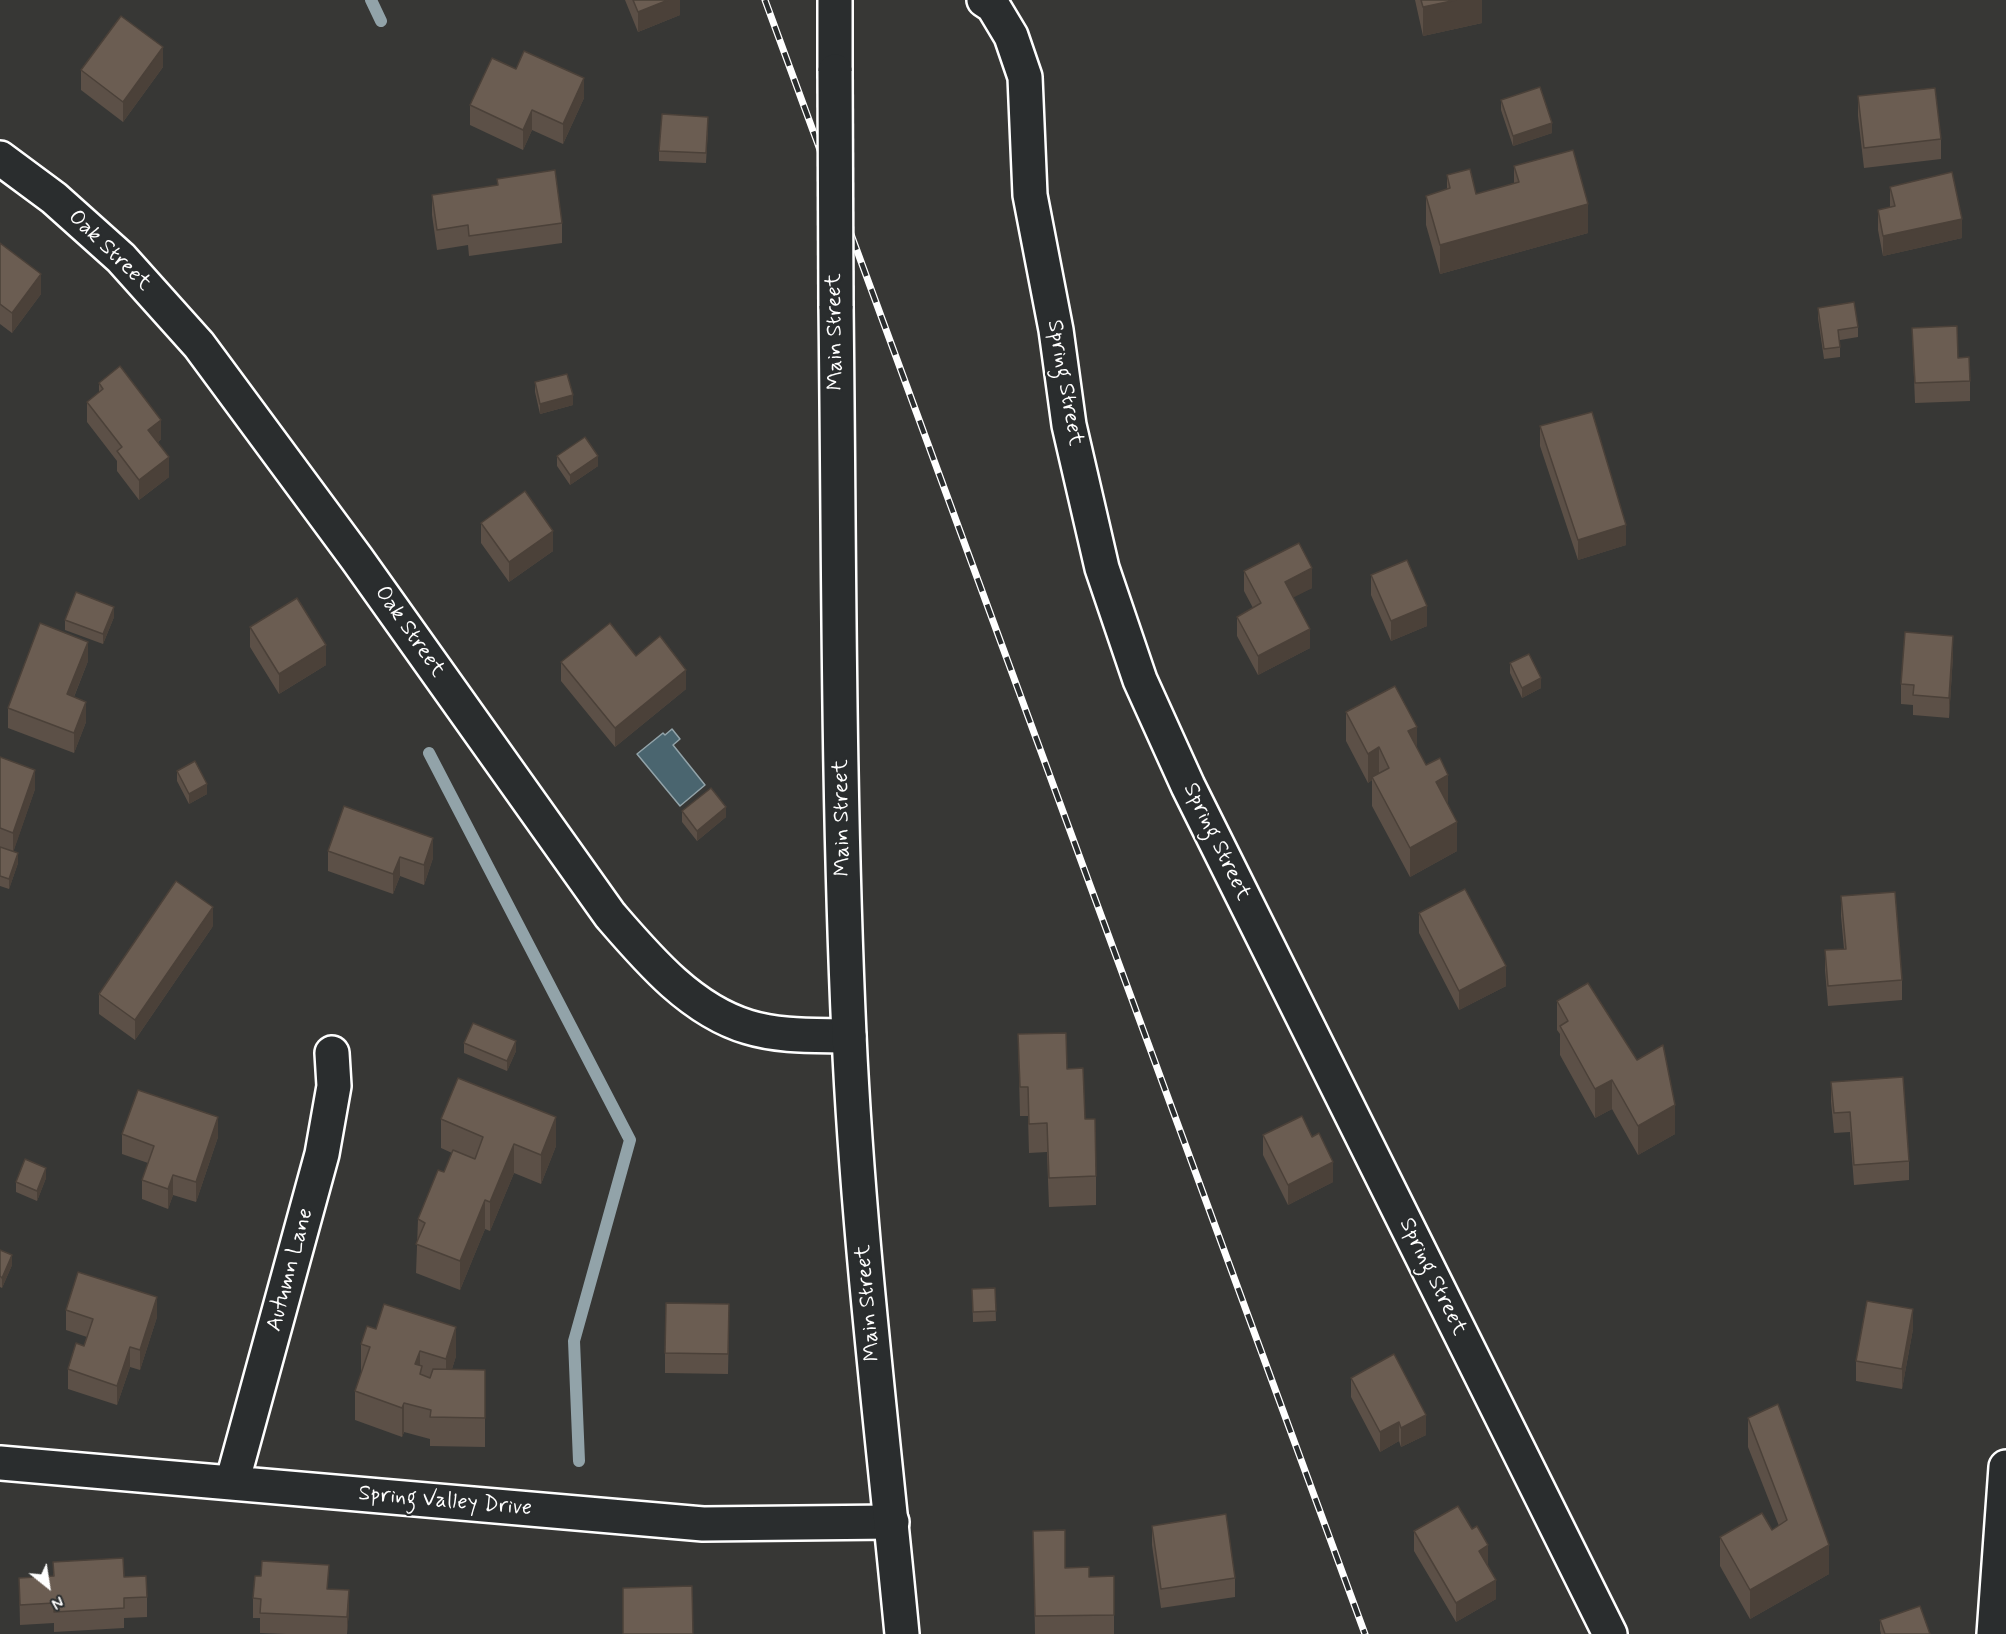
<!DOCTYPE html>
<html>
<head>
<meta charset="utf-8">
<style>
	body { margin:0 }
	#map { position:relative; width:2006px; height:1634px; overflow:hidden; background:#373735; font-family:Mynerve,sans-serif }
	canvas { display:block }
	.north { position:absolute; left:18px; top:1556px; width:60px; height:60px; -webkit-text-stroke:4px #2a2d2e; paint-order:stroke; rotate:150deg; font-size:16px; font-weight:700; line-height:24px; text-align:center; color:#fff }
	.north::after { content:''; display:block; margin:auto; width:21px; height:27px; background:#fff; clip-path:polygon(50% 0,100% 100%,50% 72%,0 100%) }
</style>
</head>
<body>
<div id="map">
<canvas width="2006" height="1634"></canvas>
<div class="north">N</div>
</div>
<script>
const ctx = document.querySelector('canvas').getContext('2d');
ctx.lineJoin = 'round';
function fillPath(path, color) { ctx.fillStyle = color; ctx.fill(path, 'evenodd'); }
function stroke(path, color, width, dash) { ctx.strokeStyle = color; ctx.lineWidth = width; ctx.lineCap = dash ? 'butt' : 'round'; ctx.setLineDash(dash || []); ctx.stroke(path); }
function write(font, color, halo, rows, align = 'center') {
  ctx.font = font + ' Mynerve,sans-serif'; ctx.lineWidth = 4.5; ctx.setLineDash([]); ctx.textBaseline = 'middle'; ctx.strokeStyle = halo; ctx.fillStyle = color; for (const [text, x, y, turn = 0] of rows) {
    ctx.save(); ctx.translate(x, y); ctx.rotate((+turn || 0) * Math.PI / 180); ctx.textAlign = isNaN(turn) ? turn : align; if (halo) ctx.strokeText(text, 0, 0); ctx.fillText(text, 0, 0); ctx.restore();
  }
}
const water = new Path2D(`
	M672,729L680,739L673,745L705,785L680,806L637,754L663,733L665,735Z`);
const stream = new Path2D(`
	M371,0L381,21
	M429,753L630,1140L574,1341L579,1461`);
const minor = new Path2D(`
	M984,0L993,6L1011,36L1025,77L1030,195L1056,330L1069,425L1102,568L1140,680L1188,786L1610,1634
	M0,158L54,198L121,258L199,345L357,559L610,915C648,959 691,1010 748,1027C780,1037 817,1035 849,1036
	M0,1463L703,1524L892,1522
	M232,1483L322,1154L334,1086L332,1053
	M1994,1634L2006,1467`);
const secondary = new Path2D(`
	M835,0V71
	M836,306C839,549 838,792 849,1035C858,1235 883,1434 902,1634`);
const rail = new Path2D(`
	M765,0L1365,1634`);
const secondaryBridge = new Path2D(`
	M835,71L836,306`);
const wall = new Path2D(`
	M625,0H680V15L638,32Z
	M1415,0H1482V23L1423,36Z
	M163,67L123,122L81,90V70Z
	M516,69L584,98L563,144L532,130L523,150L470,125V105Z
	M1858,96L1941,139V159L1864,168L1858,116Z
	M1501,100L1552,133L1513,146L1501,110Z
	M708,127L706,163L659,161V151Z
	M1514,166L1588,233L1440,274L1426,225V196L1447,190V175L1476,194L1514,183Z
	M497,179L562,223V243L469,256L468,245L437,250L432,215V195L497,185Z
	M1890,187L1962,238L1883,256L1878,230V210L1890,207Z
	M0,243L41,294L12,333L0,324Z
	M1818,308L1858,327V337L1840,340V357L1824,359L1818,318Z
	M1912,328L1958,358L1970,381V401L1915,403Z
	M535,382L573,405L540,414L535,392Z
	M99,383L161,439L158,442L169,477L139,500L117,471V461L87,422V402L99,393Z
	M1540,426L1626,545L1578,560L1540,446Z
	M557,456L598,466L570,485L557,466Z
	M481,523L553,551L509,582L481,543Z
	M1244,571L1312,588L1293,597L1310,648L1258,675L1237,636V617L1253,608L1244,591Z
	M1371,575L1427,626L1391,641L1371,595Z
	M114,617L103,644L65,630V620Z
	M250,627L326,665L279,694L250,647Z
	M636,656L686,689L615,747L561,681V662Z
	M1953,656L1949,718L1913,715V705L1901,704V684Z
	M88,661L74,697L86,722L74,753L8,728V708Z
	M1510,663L1541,688L1522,698L1510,673Z
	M1346,712L1417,748L1448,804L1457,851L1410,877L1372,806V780L1368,783L1346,741Z
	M0,757L35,789L13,852L18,863L9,889L0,886Z
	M177,771L207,794L189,804L177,781Z
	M682,811L726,817L697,841L682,822Z
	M328,851L433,858L424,885L400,876L393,894L328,871Z
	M1841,896L1902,980V1000L1828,1006L1825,970V950L1844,949L1841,916Z
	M1419,913L1506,986L1459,1010L1419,933Z
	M213,926L135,1040L99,1014V994Z
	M1557,1001L1675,1134L1638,1155L1612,1109L1595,1118L1560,1055V1034L1557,1030Z
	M1018,1034L1067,1069L1085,1119L1096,1176V1205L1049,1207L1047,1152L1029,1153L1028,1116H1020Z
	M464,1043L516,1051L507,1071L464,1053Z
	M1831,1082L1909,1161V1180L1854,1185L1850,1132L1834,1133L1831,1102Z
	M441,1119L556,1146L541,1184L514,1173L490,1231L485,1229L460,1290L416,1273L418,1219L444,1172L452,1153L441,1148Z
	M122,1134L218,1137L196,1202L173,1195L168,1209L142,1199V1180L148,1163L122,1154Z
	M1263,1135L1333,1182L1288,1205L1263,1155Z
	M46,1178L37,1201L16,1192V1182Z
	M0,1250L12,1265L2,1288L0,1287Z
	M995,1288L996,1321L973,1322L972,1289Z
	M66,1310L157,1317L140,1370L130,1367L117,1405L68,1389V1369L84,1346L87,1337L66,1330Z
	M729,1324L728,1374L665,1373V1353Z
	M367,1326L456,1356L452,1369L485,1370V1447L430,1446V1439L404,1432L402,1437L355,1420V1391L361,1373V1344Z
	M1913,1329L1902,1389L1856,1381V1361Z
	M1351,1378L1426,1435L1401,1447L1399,1441L1380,1452L1351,1397Z
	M1748,1418L1829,1574L1750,1619L1720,1566V1537L1772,1530L1779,1526L1748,1447Z
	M1152,1526L1235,1578V1597L1161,1608L1152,1545Z
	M1033,1531L1065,1568L1089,1577L1114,1576V1634H1035Z
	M1414,1531L1488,1565L1496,1599L1456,1622L1414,1551Z
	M53,1562L124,1577L147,1597V1617L124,1618V1628L54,1632V1623L20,1625L19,1578L53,1576Z
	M328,1589L349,1610L347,1634H286L260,1633V1618H253V1598Z
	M1880,1620L1930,1634H1881L1880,1630Z`);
const shadedWall = new Path2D(`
	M668,0H680V15L638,32V12Z
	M1456,0H1482V23L1423,36V7Z
	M163,47V67L123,122V102Z
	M584,78V98L563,144V124Z
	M532,110V130L523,150V130Z
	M1552,123V133L1513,146V136Z
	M1588,204V233L1440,274V245Z
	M1962,219V238L1883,256V236Z
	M41,274V294L12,333V313Z
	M573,395V405L540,414V404Z
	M161,420V439L148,450V430Z
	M598,456V466L570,485V475Z
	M169,457V477L139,500V480Z
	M1626,525V545L1578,560V540Z
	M553,531V551L509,582V562Z
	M1312,568V588L1285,602V582Z
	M1427,606V626L1391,641V621Z
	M114,607V617L103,644V634Z
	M1310,629V648L1258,675V656Z
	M1953,636V656L1949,718V698Z
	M88,642V661L67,714V694Z
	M326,645V665L279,694V674Z
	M686,670V689L615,747V728Z
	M1541,678V688L1522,698V688Z
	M86,702V722L74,753V733Z
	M1417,727V756L1408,731Z
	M1379,747V777H1372V780L1368,783V754Z
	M35,770V789L13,853V833Z
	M1448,775V804L1436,811V782Z
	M207,784V794L189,804V794Z
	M726,807V817L697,841V831Z
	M1457,822V851L1410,877V848Z
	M433,838V858L424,885V865Z
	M18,853V863L9,889V879Z
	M400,857V876L393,894V874Z
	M213,907V926L135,1040V1020Z
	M1506,966V986L1459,1010V991Z
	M516,1041V1051L507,1071V1061Z
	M1612,1080V1109L1595,1118V1089Z
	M1675,1105V1134L1638,1155V1126Z
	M218,1117V1137L196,1202V1182Z
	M556,1117V1146L541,1184V1155Z
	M514,1144V1173L490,1231V1202Z
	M1333,1162V1182L1288,1205V1185Z
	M46,1168V1178L37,1201V1191Z
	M173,1175V1195L168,1209V1189Z
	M485,1200V1229L460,1290V1261Z
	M12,1255V1265L2,1288V1278Z
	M157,1297V1317L140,1370V1350Z
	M1913,1309V1329L1902,1389V1369Z
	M456,1327V1356L446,1388V1359Z
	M130,1347V1367L117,1405V1386Z
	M420,1351V1380L415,1364Z
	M404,1403V1432L402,1437V1408Z
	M1426,1415V1435L1401,1447V1428Z
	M1399,1422V1441L1380,1452V1432Z
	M1488,1545V1565L1479,1570V1551Z
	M1829,1545V1574L1750,1619V1590Z
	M1496,1580V1599L1456,1622V1603Z
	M349,1590V1610L347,1634V1617Z`);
const building = new Path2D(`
	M633,0H668L638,12Z
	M1421,0H1456L1423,7Z
	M121,16L163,47L123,102L81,70Z
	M524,51L584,78L563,124L532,110L523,130L470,105L492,58L516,69Z
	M1540,87L1552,123L1513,136L1501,100Z
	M1935,88L1941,139L1864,148L1858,96Z
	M662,114L708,117L706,153L659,151Z
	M1573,150L1588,204L1440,245L1426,196L1450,188L1447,175L1470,169L1476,194L1519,182L1514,166Z
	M555,170L562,223L469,236L468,225L437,230L432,195L498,185L497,179Z
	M1952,172L1962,219L1883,236L1878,210L1895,206L1890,187Z
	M0,243L41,274L12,313L0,304Z
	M1854,302L1858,327L1838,330L1840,347L1824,349L1818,308Z
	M1957,326L1958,358L1969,357L1970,381L1915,383L1912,328Z
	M120,366L161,420L148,430L169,457L139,480L117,451L122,447L87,402L103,389L99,383Z
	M567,374L573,395L540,404L535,382Z
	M1592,412L1626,525L1578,540L1540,426Z
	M585,437L598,456L570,475L557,456Z
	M525,491L553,531L509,562L481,523Z
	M1299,543L1312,568L1285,582L1310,629L1258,656L1237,617L1261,603L1244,571Z
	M1407,560L1427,606L1391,621L1371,575Z
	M76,592L114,607L103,634L65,620Z
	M297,598L326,645L279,674L250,627Z
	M40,623L88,642L67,694L86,702L74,733L8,708Z
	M610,623L636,656L660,636L686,670L615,728L561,662Z
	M1905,632L1953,636L1949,698L1913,695L1914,685L1901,684Z
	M1529,654L1541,678L1522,688L1510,663Z
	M1395,686L1417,727L1408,731L1426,765L1440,758L1448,775L1436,782L1457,822L1410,848L1372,777L1389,768L1379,747L1368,754L1346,712Z
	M0,757L35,770L13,833L0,828Z
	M195,761L207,784L189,794L177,771Z
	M711,788L726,807L697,831L682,811Z
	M344,806L433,838L424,865L400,857L393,874L328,851Z
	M0,847L18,853L9,879L0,876Z
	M176,881L213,907L135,1020L99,994Z
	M1465,889L1506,966L1459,991L1419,913Z
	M1895,892L1902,980L1828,986L1825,950L1846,949L1841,896Z
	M1588,983L1637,1060L1663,1045L1675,1105L1638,1126L1612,1080L1595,1089L1560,1026L1568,1021L1557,1001Z
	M473,1023L516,1041L507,1061L464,1043Z
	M1066,1033L1067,1069L1083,1068L1085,1119H1095L1096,1176L1049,1178L1047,1123L1029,1124L1028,1087H1020L1018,1034Z
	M1903,1077L1909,1161L1854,1165L1850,1112L1834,1113L1831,1082Z
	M458,1078L556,1117L541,1155L514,1144L490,1202L485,1200L460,1261L416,1244L425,1223L418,1219L438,1170L444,1172L453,1150L475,1159L483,1137L441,1119Z
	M138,1090L218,1117L196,1182L173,1175L168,1189L142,1180L154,1146L122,1134Z
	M1302,1116L1312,1137L1319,1133L1333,1162L1288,1185L1263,1135Z
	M25,1159L46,1168L37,1191L16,1182Z
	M0,1250L12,1255L2,1278L0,1276Z
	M78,1272L157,1297L140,1350L130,1347L117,1386L68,1369L76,1343L84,1346L93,1319L66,1310Z
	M995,1288L996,1311L973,1312L972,1289Z
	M1867,1301L1913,1309L1902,1369L1856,1361Z
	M666,1303L729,1304L728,1354L665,1353Z
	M384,1304L456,1327L446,1359L420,1351L415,1364L422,1366L420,1374L430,1378L433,1369L485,1370V1418L430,1417L431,1410L404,1403L402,1408L355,1391L370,1347L361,1344L367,1326L376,1329Z
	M1394,1354L1426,1415L1401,1428L1399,1422L1380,1432L1351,1378Z
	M1778,1404L1829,1545L1750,1590L1720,1537L1762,1513L1772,1530L1787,1520L1748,1418Z
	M1458,1506L1472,1529L1477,1526L1488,1545L1479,1551L1496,1580L1456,1603L1414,1531Z
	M1226,1514L1235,1578L1161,1589L1152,1526Z
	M1065,1530V1568L1089,1567V1577L1114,1576V1615L1035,1616L1033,1531Z
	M123,1558L124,1577L146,1576L147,1597L124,1598V1608L54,1612V1603L20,1605L19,1578L54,1576L53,1562Z
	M262,1561L329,1565L327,1589L349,1590L347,1617L260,1613L261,1599L253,1598L255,1576H261Z
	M692,1586L693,1634H623V1588Z
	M1920,1606L1930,1634H1885L1880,1620Z`);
const streetNames = [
	["Oak Street",109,251,44],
	["Main Street",836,332,-91],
	["Spring Street",1064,383,80],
	["Oak Street",409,632,55],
	["Main Street",843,818,-91],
	["Spring Street",1216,842,64],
	["Autumn Lane",291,1270,-75],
	["Spring Street",1432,1277,64],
	["Main Street",869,1303,-95],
	["Spring Valley Drive",445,1502,5]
];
fillPath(water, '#4a656f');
stroke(water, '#92a3a9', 1.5);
stroke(stream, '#92a3a9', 12);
stroke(minor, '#fff', 38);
stroke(secondary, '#fff', 38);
stroke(minor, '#2a2d2e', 33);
stroke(secondary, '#2a2d2e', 33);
stroke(rail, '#fff', 7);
stroke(rail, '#2a2d2e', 4.5, [14]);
stroke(secondaryBridge, '#fff', 38, []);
stroke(secondaryBridge, '#2a2d2e', 33);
fillPath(wall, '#5c5047');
fillPath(shadedWall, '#4b4139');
fillPath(building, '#6b5d52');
stroke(building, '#4b4139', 1.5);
write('22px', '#fff', '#2a2d2e', streetNames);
</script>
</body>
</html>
